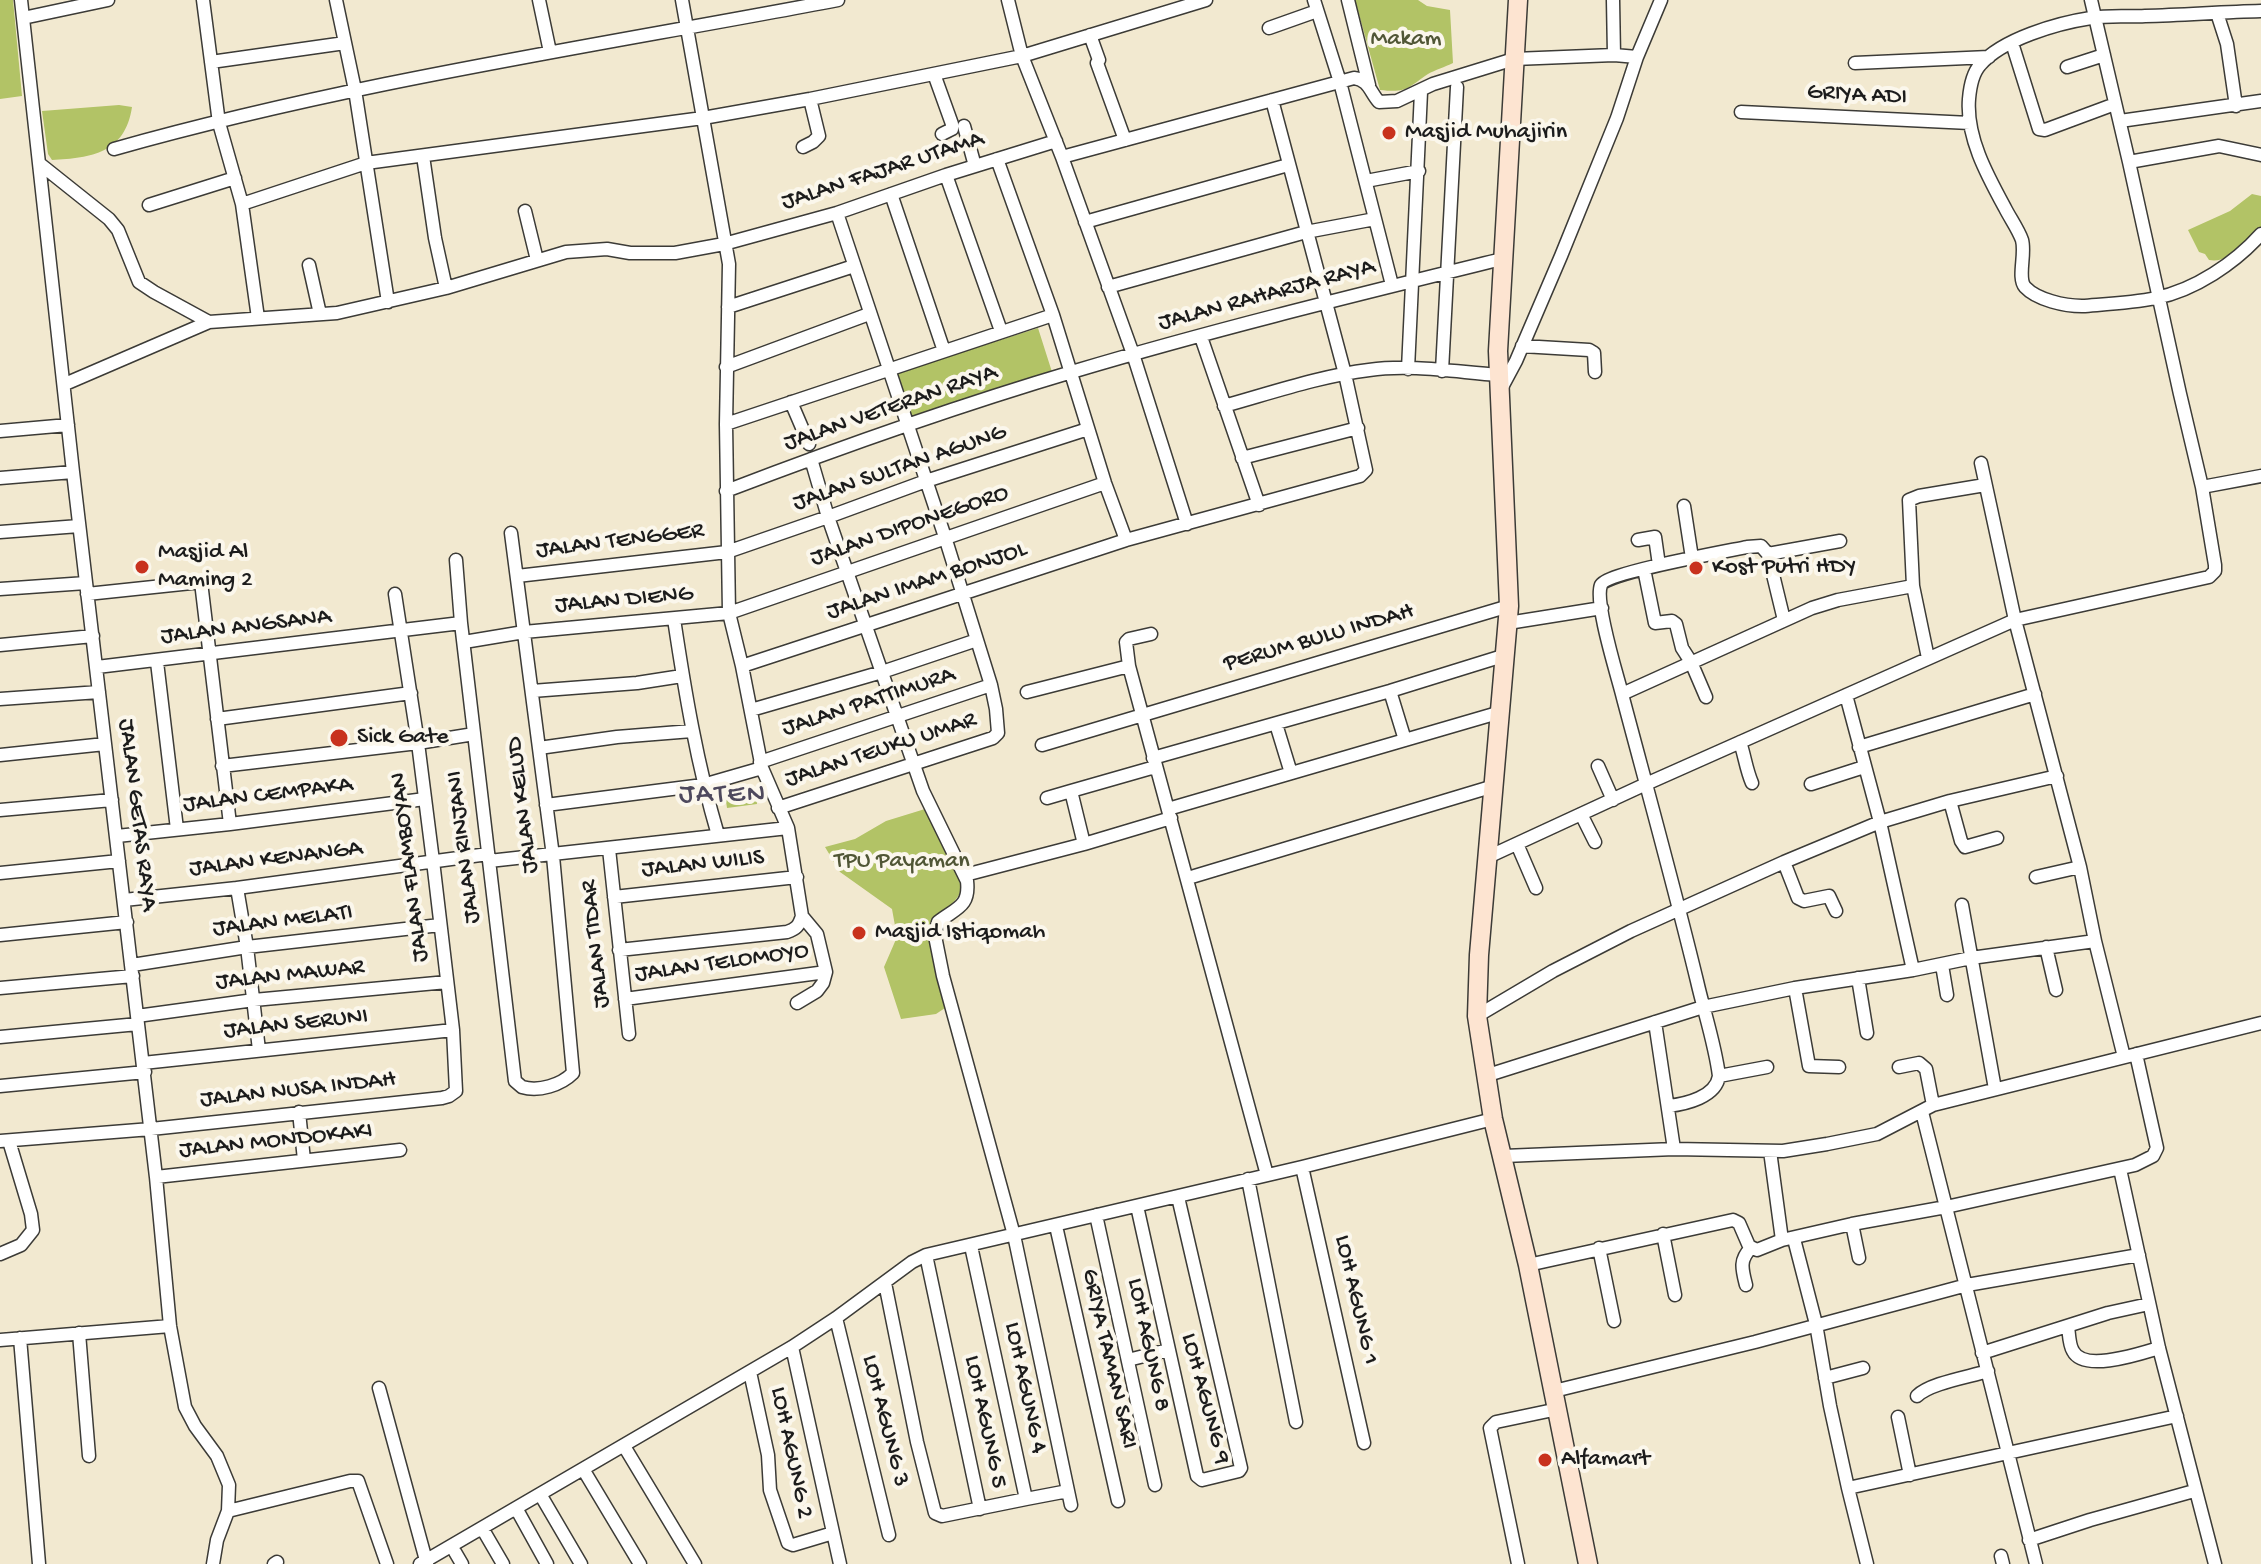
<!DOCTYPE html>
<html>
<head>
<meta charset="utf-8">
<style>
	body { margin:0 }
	canvas { display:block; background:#f2e9d0 }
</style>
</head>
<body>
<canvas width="2261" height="1564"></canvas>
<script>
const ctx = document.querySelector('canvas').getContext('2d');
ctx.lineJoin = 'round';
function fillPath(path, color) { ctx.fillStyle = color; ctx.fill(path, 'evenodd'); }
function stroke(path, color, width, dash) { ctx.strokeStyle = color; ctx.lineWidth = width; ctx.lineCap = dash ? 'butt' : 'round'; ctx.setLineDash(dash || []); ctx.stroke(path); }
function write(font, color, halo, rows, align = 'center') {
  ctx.font = font + ' "Gochi Hand",sans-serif'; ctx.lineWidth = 8; ctx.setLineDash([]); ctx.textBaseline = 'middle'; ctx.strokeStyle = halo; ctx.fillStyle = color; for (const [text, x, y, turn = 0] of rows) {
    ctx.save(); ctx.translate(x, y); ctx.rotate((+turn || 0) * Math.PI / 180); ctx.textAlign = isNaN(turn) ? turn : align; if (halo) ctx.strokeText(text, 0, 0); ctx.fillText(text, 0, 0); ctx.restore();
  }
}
const green = new Path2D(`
	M0,0H13L22,96L0,99Z
	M1355,0H1418L1427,6L1450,10L1453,63C1445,67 1435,70 1428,74C1407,88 1408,93 1380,90Z
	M119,105L132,107C125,153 92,158 52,160L48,154L42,111Z
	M2252,194L2261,196V229C2246,242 2230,264 2209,260L2205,254L2199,252L2188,230L2230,211Z
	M1038,328L1052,372L912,418L897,373Z
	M756,790L757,804L727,808L725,794Z
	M925,809C933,825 965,875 960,892C958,901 938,916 930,925L931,941L948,1006L936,1014L901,1019L884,967L897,937L892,909L840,872L825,847L855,839L886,821Z`);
const street = new Path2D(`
	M21,0L73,472L156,1177L170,1326L185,1407L195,1426L217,1456L229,1485L228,1511L217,1540L213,1564
	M203,0L219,123L242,204
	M336,0L355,90L388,302
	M539,0L550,52
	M682,0L729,264L726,424L729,613L742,666L762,768L788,828L802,916L817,934L826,972L823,983L817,991L797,1003
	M1008,0L1022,56L1062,157L1133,354L1187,524
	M1314,0L1340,82L1392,285
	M1348,0L1369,85
	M1613,0L1614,55L1637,57
	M2261,11C2222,12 2184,15 2145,16C2127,17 2108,15 2091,18C2058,23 2002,39 1980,65C1972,74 1970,87 1969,99C1966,137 1987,175 2005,208C2010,218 2018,229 2022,240C2026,254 2017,278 2025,287C2037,300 2065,306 2082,306C2107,304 2132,303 2156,298C2195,290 2235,263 2261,234
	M2217,13L2227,44L2236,106
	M23,18L108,0
	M1269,28L1317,11
	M1090,35L1099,60L1097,63L1125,140
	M2012,43L2039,129L2045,130L2115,104
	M211,62L345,43
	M1855,63L1989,57
	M2067,67L2104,55
	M934,74L952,124V129L942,134
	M1741,112L1970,123
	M2120,121L2261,101
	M964,126L975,166
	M803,147L813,142L819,136L810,99
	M114,149C351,82 596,46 838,0
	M423,156L435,238L446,288
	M1062,157L1354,78C1369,80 1370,92 1379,102L1397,101L1433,84L1514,59L1614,55
	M997,159L1053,315L1105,483L1126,540
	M2129,162L2219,146L2261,155
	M40,164L109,219L118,230L139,282L154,292L209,322
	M946,175L1001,331
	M1366,181L1419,171
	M891,194L944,351
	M149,205L235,178
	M525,211L537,260
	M1085,222L1288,165
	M309,265L320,314
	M1108,287L1306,232L1375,219
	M728,307L854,266
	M258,318L242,204L366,163L703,118L810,99L1022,56L1206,0
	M1201,337L1259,505
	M1522,346L1589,350L1594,353L1595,372
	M726,367L869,314
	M1408,369L1421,92
	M1442,371L1457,87
	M65,384L209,322L337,313L446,288L566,252L607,249L630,253H675L724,244L837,213L946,175L1056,141
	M1501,389L1516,361L1561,256L1617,118L1637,57L1661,0
	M791,402L809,444
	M1224,406C1271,393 1320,376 1369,370C1411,364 1456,372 1499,375
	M726,424L1053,315
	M0,431L68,425
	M1242,458L1358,428
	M811,459L828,517L923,791L967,881C970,907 956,908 938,922L935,936L943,976L1014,1235L1071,1505
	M1981,463L2015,620L2080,867L2095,941
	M0,478L73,472
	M2202,487L2261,476
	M726,491C841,447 957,406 1075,371C1216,329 1360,294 1502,259
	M1684,506L1692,558
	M0,532L79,526
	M1638,540L1655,537L1659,565
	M1768,554L1840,541
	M456,560L461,623L515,1081L522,1087C539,1092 561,1085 573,1073L553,856L511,533
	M1644,569L1655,623L1672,621L1676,624L1682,648L1691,662L1706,697
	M517,576L727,552L828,517L926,481L1088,429
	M0,589L86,583
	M87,594L201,582L230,824
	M674,619C685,692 697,764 718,835
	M1508,623L1602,608
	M1151,634L1129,639L1126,642L1129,666L1267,1175
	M464,642L524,632L729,613L1105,483
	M0,645L93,636
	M1928,658L1913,586L1909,500L1919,496L1985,485
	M157,662L177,829
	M742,666L1126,540L1360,476L1366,470L1345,374L1272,100
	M97,667L461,623
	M532,691L637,683L682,676
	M1390,691L1405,740
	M1027,692L1129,666
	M1622,694L1812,608L1838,600L1913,586
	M1846,695L1880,822L1913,970
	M0,699L99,692
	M751,710L882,672L977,640
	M217,719L411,693
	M1276,724L1291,773
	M1740,742C1745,757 1746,769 1752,783
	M1042,745L1509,606
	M1859,747L2035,694
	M539,748L617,737L692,731
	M0,755L105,744
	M1153,758L1390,691L1506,655
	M760,762L991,685
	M222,766L418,743L474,734
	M1598,766L1613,800
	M1811,784L1864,767
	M1071,791L1155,767
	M1047,798L1071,791L1084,844
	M1950,801L1961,841L1965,847L1997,838
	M546,805L703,785L762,768
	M778,808L993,738L998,733L996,709L991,685L945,537L837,213
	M1168,809L1501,712
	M0,810L112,800
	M1581,814L1595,842
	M117,836L230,824L425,799
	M1517,844L1536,888
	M609,849L629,1034
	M1488,857L1646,784L2015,620L2209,577L2215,571V565L2202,487L2180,394L2129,162L2091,0
	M489,861L788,828
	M1784,862L1798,898L1804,901L1829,896L1836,911
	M0,873L119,861
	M965,875L1084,844L1171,818
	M2036,877L2080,867
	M1188,878L1494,786
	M237,888L247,947L259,1050
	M614,897L797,877
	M124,900L237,888L488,854
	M1962,905L1995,1089
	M0,935L127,922
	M2046,947L2056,990
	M619,950L787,932C796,929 799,926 802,916
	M132,965L247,947L440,925
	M1942,965L1947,995
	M1858,978L1867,1033
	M0,988L133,976
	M1795,988L1809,1066L1839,1067
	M625,999L826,972
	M137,1016L254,1000L447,982
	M1477,1016L1553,971L1631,931L1784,862L1880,822L1950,801L2057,776
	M1655,1022L1674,1149
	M0,1037L138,1024
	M143,1063L453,1030
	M1899,1067L1919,1063L1926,1069L1933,1105
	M1485,1076L1703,1007L1795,988L1913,970L1971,958L2095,941L2124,1057
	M1719,1076L1767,1067
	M0,1086L145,1072
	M1668,1106C1686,1104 1716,1097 1719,1076C1715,1044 1704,1012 1697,981C1674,886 1648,792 1623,698C1618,677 1594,603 1601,585C1606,573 1728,551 1747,547L1761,546L1768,554L1784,620
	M299,1112L304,1160
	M1922,1112L2036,1564
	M0,1141L151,1129L442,1098L449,1096L456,1091L453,1030L433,861L418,743L395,594
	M1770,1151L1782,1240
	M1504,1156L1674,1149L1783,1151L1827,1144L1877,1134L1933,1105L2261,1023
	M1302,1167L1364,1443
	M2120,1169L2159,1348L2215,1564
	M156,1177L400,1150
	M1248,1179L1296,1422
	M1137,1206L1197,1476L1202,1480L1239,1471L1241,1468L1178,1197
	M1096,1215L1155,1485
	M1852,1224L1859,1258
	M1056,1226L1118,1501
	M1663,1234L1675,1295
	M1794,1239L1816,1324L1830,1406L1848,1488L1867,1564
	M971,1246L1026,1499L1068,1491
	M1599,1248L1614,1321
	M0,1254L21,1245L33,1230L31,1214L9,1141
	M926,1255L980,1509
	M1528,1265L1733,1220L1739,1223L1749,1246L1757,1250L1782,1240L1852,1224L1946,1207L2135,1165L2153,1156L2157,1148L2136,1054
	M885,1283L917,1442L935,1513L942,1516L1026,1499
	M1746,1285C1742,1269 1739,1260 1751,1248
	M836,1318L889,1535
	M2068,1326C2069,1333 2069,1345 2073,1351C2084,1373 2142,1353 2159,1348
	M79,1333L89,1456
	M20,1338L39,1564
	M0,1340L170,1326
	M792,1347L840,1564
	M1982,1353L2108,1313L2149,1304
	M1128,1360L1168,1350
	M750,1372L768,1455L770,1490L788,1543L793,1545L833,1533
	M1825,1378L1863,1368
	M379,1388L427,1564
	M1554,1391L1755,1342L1967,1285L2139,1255
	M1917,1396C1930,1383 1969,1377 1988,1371
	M1898,1417L1910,1475
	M624,1446L695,1564
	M583,1469L640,1564
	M1848,1488L2177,1416
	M540,1494L581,1564
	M516,1508L547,1564
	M228,1511L350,1481H358L387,1564
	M482,1528L503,1564
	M2029,1540L2090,1520L2194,1491
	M455,1552L462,1564
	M2001,1556L2003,1564
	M274,1564L277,1562
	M420,1564L792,1347L836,1318L912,1262L926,1255L1302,1167L1493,1119
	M1518,1564L1490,1428L1496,1422L1558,1409`);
const secondary = new Path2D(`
	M1518,0L1498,351L1509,606L1479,955L1477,1016L1493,1119L1528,1265L1588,1564`);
const markers = [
	[1389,133,8,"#c8321e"],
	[142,567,8,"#c8321e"],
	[1696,568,8,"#c8321e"],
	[339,738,10,"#c8321e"],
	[859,933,8,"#c8321e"],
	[1545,1460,8,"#c8321e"]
];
const parkNames = [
	["Makam",1406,40],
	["TPU Payaman",902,862]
];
const streetNames = [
	["GRIYA ADI",1857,96,3],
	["JALAN FAJAR UTAMA",883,172,-18],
	["JALAN RAHARJA RAYA",1267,296,-15],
	["JALAN VETERAN RAYA",891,409,-19],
	["JALAN SULTAN AGUNG",900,469,-19],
	["JALAN DIPONEGORO",910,527,-19],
	["JALAN TENGGER",620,542,-7],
	["JALAN IMAM BONJOL",927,582,-18],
	["JALAN DIENG",624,601,-5],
	["JALAN ANGSANA",246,628,-7],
	["PERUM BULU INDAH",1319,639,-16],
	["JALAN PATTIMURA",869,703,-18],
	["JALAN TEUKU UMAR",881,751,-18],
	["JALAN CEMPAKA",268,796,-7],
	["JALAN KELUD",524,805,-97],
	["JALAN GETAS RAYA",136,815,83],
	["JALAN RINJANI",465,847,-97],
	["JALAN KENANGA",276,860,-7],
	["JALAN WILIS",703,865,-6],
	["JALAN FLAMBOYAN",411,867,-97],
	["JALAN MELATI",283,922,-7],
	["JALAN TIDAR",597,944,-96],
	["JALAN TELOMOYO",722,964,-8],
	["JALAN MAWAR",290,976,-6],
	["JALAN SERUNI",296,1025,-6],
	["JALAN NUSA INDAH",298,1091,-6],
	["JALAN MONDOKAKI",276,1142,-6],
	["LOH AGUNG 1",1355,1300,77],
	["LOH AGUNG 8",1147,1345,78],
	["GRIYA TAMAN SARI",1108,1359,77],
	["LOH AGUNG 4",1024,1388,78],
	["LOH AGUNG 9",1204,1399,75],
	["LOH AGUNG 3",884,1421,76],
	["LOH AGUNG 5",984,1422,78],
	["LOH AGUNG 2",790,1453,78]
];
const poiNames = [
	["Masjid Muhajirin",1405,133],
	["Masjid Al",158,553],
	["Maming 2",158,581],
	["Kost Putri HDY",1712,568],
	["Sick Gate",357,738],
	["Masjid Istiqomah",875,933],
	["Alfamart",1561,1460]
];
const quarterNames = [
	["JATEN",723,797]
];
fillPath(green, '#b2c366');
stroke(street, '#3c3b37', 15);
stroke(secondary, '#3c3b37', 21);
stroke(street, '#fff', 12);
stroke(secondary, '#fde4d1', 18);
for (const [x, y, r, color] of markers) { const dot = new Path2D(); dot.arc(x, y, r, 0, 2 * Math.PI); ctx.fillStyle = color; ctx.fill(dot); stroke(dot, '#fbf7ec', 3); }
write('24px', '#505636', '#fbf7ec', parkNames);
write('24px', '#1c1c1c', '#fbf7ec', streetNames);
write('24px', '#1c1c1c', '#fbf7ec', poiNames, 'left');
ctx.letterSpacing = '2px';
write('28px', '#4e495d', '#fbf7ec', quarterNames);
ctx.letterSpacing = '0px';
</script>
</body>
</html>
